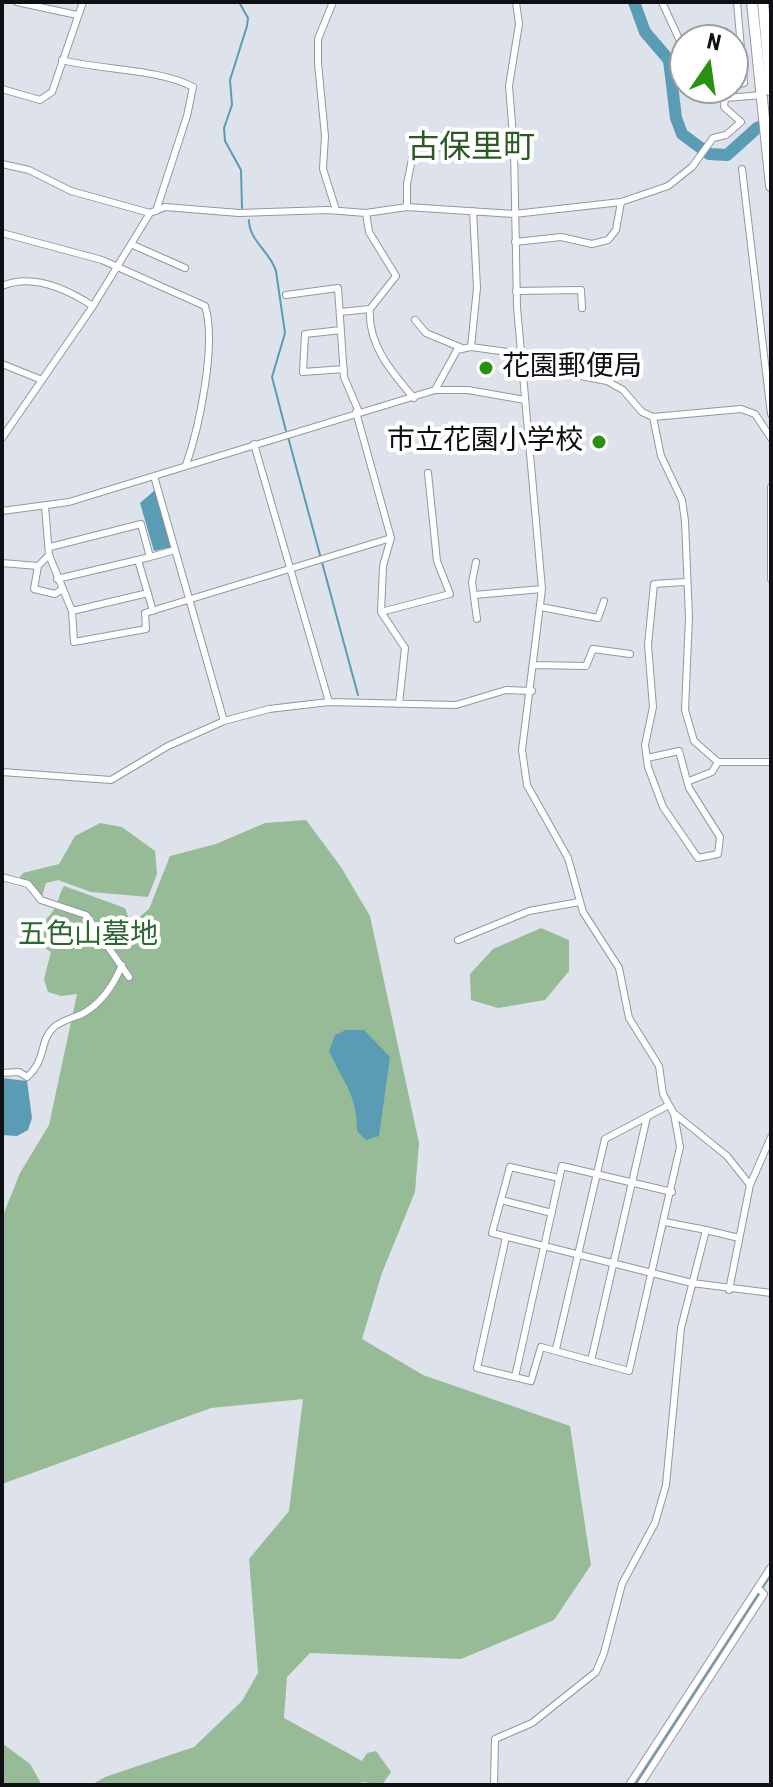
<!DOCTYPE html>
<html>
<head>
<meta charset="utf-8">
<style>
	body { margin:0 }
	#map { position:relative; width:773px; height:1787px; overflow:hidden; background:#dee2eb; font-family:"Roboto Condensed",sans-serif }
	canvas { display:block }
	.frame { position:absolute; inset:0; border:4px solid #0e1013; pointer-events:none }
	.north { position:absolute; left:669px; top:24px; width:80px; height:80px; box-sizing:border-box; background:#fff; border:2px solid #9f9fa1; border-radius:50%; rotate:13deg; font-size:22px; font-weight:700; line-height:32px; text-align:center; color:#0e1013 }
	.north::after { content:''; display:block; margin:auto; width:28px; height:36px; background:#2a900f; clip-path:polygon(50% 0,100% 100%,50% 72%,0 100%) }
</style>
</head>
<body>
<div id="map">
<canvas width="773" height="1787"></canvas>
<div class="frame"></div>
<div class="north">N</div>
</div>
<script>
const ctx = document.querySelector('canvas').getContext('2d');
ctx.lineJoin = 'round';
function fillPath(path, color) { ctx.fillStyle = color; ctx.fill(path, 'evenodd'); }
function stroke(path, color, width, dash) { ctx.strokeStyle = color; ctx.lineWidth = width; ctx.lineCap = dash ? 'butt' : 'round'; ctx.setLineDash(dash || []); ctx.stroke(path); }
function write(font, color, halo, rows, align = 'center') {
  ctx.font = font + ' "Roboto Condensed","Noto Sans JP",sans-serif'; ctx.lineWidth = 8; ctx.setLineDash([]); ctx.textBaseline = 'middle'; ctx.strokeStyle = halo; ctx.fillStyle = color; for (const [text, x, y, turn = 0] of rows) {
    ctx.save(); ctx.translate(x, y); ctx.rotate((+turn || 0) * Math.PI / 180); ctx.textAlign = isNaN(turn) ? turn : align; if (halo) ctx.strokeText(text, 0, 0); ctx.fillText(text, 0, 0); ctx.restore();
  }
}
const green = new Path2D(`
	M306,820L341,867L370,916L419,1143L415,1192L382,1273L362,1339L423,1375L570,1426L591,1565L554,1620L461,1659L310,1653L287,1677L284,1718L362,1761L367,1753L376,1751L391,1772L382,1785L362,1782L361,1785H91L105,1777L194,1747L242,1701L258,1673L249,1559L289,1511L303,1399L211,1408L2,1484V1218L20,1173L49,1125L77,994L61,996L48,992L44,979L51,952L39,944C31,924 45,924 53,911C58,904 59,894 64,886L125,908L131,924L149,909L170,856L216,844L265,823Z
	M100,823L122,827L155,851L157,874L148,897L91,892L58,880L46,883L41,900L28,884L17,881L23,873L59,864L75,836Z
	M541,928L569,940V971L545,1000L498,1008L471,1000L470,974L493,949Z
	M2,1743L30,1764L42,1785H2Z`);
const water = new Path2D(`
	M155,490L172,547L154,551L140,503Z
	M346,1030H364L390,1057L379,1136L366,1140L357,1131C357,1093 343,1083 329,1051L335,1035Z
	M2,1078L27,1081L32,1118L28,1130L17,1136L2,1135Z`);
const stream = new Path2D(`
	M239,2L248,18L247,26L230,80L232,105L224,128L225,141L241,170L242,208
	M249,220C249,241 270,251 276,271L285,333L272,377L286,431
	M288,437L358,695
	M763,1587L771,1575
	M635,1785L759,1593`);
const river = new Path2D(`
	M634,2L645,32L669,60L676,118L682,134L709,154L727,155L757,128L771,123`);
const minor = new Path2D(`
	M17,2L77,15
	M333,2L318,39V63L325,136L323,169L336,210
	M662,2L685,52
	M62,60C101,70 160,69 193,87L187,116L156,211
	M733,85L744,83L737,2
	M710,88L725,98L763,95
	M2,89L40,100L52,92L83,2
	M2,164L29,170L71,191L150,213L165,207L239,213L327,210L366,213L407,207L514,214L621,202L668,186L692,167L713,138L726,135L741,122L724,107L725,98
	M742,169L771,414
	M407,207V184L414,149L418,147L514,149
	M366,213L369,232L396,276L370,309C367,344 393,374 414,398
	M2,233L102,260L205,306C217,344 199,428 186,465
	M515,242L561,237L592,244L608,240L616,230L621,202
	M133,245L185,268
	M2,286C32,273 67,289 93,306
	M516,291L581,290L582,308
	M286,295L338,288L344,377L359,412
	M340,312L370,309
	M415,320L426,333L462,348
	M341,330L305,334L303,372L344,369
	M471,347L522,354
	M524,360L565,373L607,381L623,390L642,412L653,417L741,409L755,414L771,438
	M2,364L42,380
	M435,390H468L525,400
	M653,417L661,456L682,500L685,521L689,617L685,710L694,741L718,762H771
	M2,438L93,306L150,213
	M254,444L329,702
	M154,476L224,721
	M771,487V579
	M45,506L49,555L72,611L74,642L146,629L145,613L391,538L356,412
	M2,511L69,502L435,390L457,350L471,347L477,288L473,211
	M391,538L383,566L381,612L405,648L399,704
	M50,547L141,524L150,557L57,579
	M49,555L38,566L34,589L55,594L61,590
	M150,557L175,550
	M138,560L153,611
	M476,562L472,582L477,619
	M2,563L38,566
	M474,595L542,589
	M541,607L598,618L604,601
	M72,611L148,593
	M381,612L450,594L437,561L428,473
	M535,665L586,666L593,649L630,654
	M647,758L679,751L689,788L720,837L718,854L698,858L663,807L648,767L645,745L653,707L648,645L654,584L685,582
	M2,772L111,780L168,746L224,721L269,709L329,702L456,705L506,690L532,691
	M689,781L712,772L718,762
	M2,877L28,884L41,900L86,915L129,977
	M458,940L529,911L579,902
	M2,1073L19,1072L27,1077C47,1059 39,1042 53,1028C60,1021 73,1018 82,1014C101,1004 114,984 122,965
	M675,1114L727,1156L750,1185
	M559,1178L510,1167L492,1233L692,1283L771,1293
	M501,1200L552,1213
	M706,1230L739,1238
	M506,1237L477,1368L531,1381L541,1347L629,1371L680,1147L674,1114L663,1094L659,1066L629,1018L619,968L583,912L568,858L527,785L522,750L542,589L517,307L514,149L509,86L519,24L516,2
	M729,1290L750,1185L771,1137
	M556,1349L605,1139L669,1105
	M591,1361L647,1117
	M515,1377L562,1166L672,1192
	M494,1785L495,1739L532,1723L596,1672L604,1653L622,1584L655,1523L666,1485L681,1328L706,1230L665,1222
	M629,1785L771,1567
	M640,1785L764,1594L758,1588`);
const trunk = new Path2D(`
	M752,2L771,186
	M763,2L771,91`);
const markers = [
	[486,368,8,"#2a900f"],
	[599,442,8,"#2a900f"]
];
const poiNames = [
	["花園郵便局",502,368],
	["市立花園小学校",583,442,"right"]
];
const parkNames = [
	["五色山墓地",88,936]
];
const quarterNames = [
	["古保里町",471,149]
];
fillPath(green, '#97bb97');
fillPath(water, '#5a9cb4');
stroke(stream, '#5a9cb4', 2);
stroke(river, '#5a9cb4', 12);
stroke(minor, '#9397a0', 8);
stroke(trunk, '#9397a0', 12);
stroke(minor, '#fff', 6);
stroke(trunk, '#fff', 10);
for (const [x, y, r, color] of markers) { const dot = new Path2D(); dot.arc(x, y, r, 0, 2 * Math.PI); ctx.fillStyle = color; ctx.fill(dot); stroke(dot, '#fff', 3); }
write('28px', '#0e1013', '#fff', poiNames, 'left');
write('28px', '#2a6630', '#fff', parkNames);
write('32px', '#2a5922', '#fff', quarterNames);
</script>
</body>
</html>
